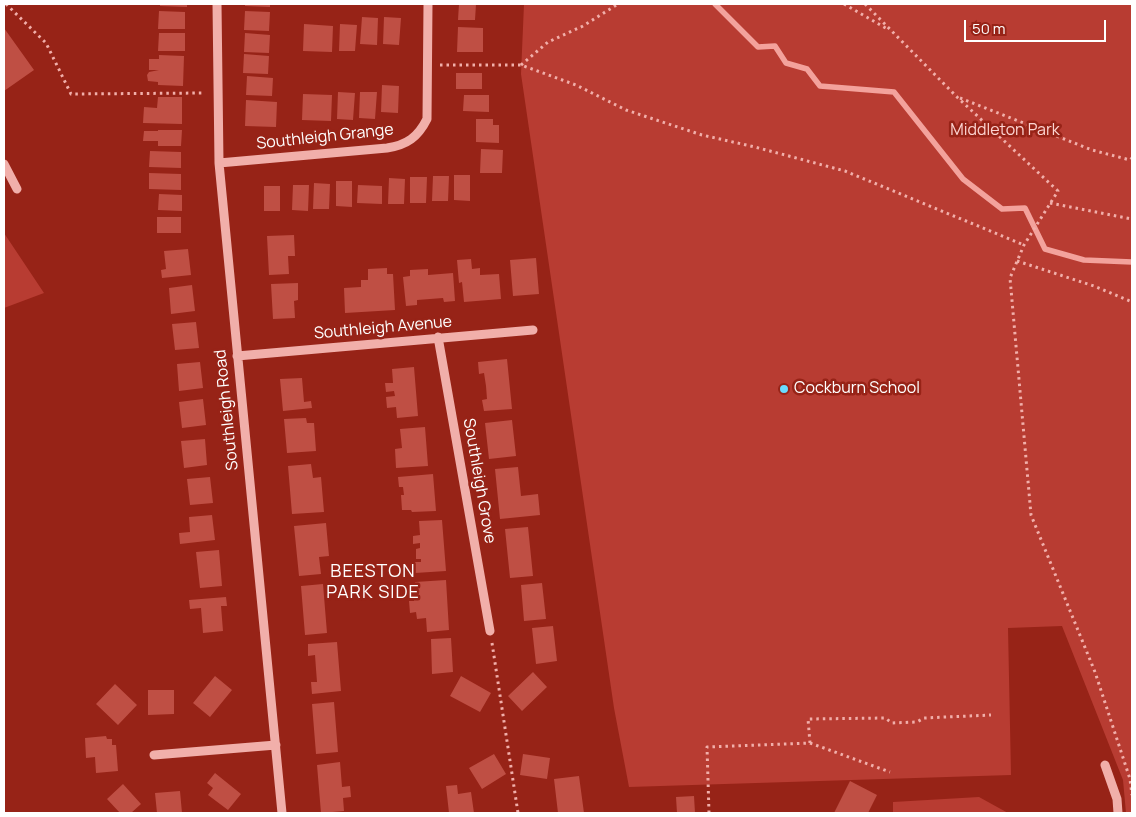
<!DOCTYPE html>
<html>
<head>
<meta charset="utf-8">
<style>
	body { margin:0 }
	#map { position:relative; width:1136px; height:817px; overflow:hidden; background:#972317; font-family:Manrope,sans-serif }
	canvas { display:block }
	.frame { position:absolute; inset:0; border:5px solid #fff; pointer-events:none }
	.scale { position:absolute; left:964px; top:20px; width:142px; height:22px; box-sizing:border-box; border:2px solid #fff; border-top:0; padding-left:6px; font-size:15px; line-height:18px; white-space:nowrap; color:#fff; -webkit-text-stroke:4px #972317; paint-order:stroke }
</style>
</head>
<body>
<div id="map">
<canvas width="1136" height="817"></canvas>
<div class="frame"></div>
<div class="scale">50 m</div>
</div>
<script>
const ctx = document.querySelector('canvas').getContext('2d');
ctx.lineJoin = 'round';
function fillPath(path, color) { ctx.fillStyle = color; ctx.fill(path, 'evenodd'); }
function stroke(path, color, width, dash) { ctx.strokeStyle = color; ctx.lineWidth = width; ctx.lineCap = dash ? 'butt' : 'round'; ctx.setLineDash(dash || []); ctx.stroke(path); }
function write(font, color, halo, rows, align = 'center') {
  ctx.font = font + ' Manrope,sans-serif'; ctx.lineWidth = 5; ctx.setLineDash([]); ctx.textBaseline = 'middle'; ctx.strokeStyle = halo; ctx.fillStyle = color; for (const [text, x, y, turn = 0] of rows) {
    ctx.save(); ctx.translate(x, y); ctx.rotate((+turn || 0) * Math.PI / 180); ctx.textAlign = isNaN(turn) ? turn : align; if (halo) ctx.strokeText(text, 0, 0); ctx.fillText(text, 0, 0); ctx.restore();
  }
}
const green = new Path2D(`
	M524,4H1132V813H1126L1123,780L1062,626L1008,628L1011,775L629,787L614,708L521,74Z
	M4,233L44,293L4,308Z
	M979,797L1008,813H893V802Z`);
const stream = new Path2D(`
	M715,4L758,47L775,46L786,63L807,69L820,86L894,92L963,179L1002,209L1025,208L1045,249L1084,260L1132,262`);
const building = new Path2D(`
	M160,4H187V7L160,6Z
	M245,4H270V7L245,6Z
	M459,4H476L475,20H458Z
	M159,11L185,12V29H158Z
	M245,11L270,12L269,31L244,30Z
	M362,17L378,18L377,45L360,44Z
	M384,17L401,18L399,45L383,44Z
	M304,24L333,26L332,52L303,51Z
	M340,24L357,25L355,51H339Z
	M458,27L483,28V52H457Z
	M4,28L34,70L4,91Z
	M159,33H185V51H158Z
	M245,33L270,35L269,53L244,52Z
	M244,54L269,56L268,74L243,73Z
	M159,55L184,56L183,86L158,85V82L148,81L147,75L149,72L159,70H149V59H159Z
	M456,73H482V89H456Z
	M247,76L273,78L272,96L246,95Z
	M382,85L399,86L398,113L381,112Z
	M338,92L355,93L353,120L337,119Z
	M360,92H377L375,119L359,118Z
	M303,94L332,95L331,121L302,120Z
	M464,95H489V112L463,111Z
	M158,97H182V124L143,123L144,107L157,108Z
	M246,100L277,102L276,127L245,126Z
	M476,119H493V125H499V143L476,142Z
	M158,130H182L181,146H158V141H143L144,131H158Z
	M481,149L503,150L502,173H480Z
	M150,151L181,152V168L149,167Z
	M149,173L181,174V190L149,189Z
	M454,175H470V201L454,200Z
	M433,176H449L448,201H432Z
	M410,177H427L426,203H410Z
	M389,178L405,179L404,204H388Z
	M336,181H352V207L336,206Z
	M314,183L330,184L329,209H313Z
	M293,185H309L308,211L292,210Z
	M358,185L382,186V204L357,203Z
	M264,186H280V211H264Z
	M159,194L182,195V211L158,210Z
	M157,217H181V233H157Z
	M294,235L295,256H288L289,274L269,275L267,236Z
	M188,249L191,275L162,278L161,270L166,269L164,251Z
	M536,258L539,294L513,296L510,260Z
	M471,259L472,269L480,268V275L499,274L501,299L464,302L462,282L459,283L457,260Z
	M387,268V274H393L395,310L345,313L344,288L361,287V280H368V269Z
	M428,269V275L453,273L455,301L444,302L443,298L417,300V305L406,306L403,277L410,276V270Z
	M298,283V300L294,301L295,318L273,319L271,284Z
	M192,285L195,311L171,314L169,288Z
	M196,322L199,348L175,350L172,324Z
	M507,359L512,409L484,411L482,400L487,399L486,386L484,373L479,374L478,362Z
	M200,362L203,388L179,391L177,364Z
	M414,367L418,416L397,418L396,407L387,408L386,397L395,396L394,391L386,392L385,383H393L392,369Z
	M302,378L304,402L311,401L312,408L283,411L280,379Z
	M203,399L206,425L182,428L179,402Z
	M306,418L307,423H314L316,451L287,453L284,419Z
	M512,420L516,456L489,459L485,423Z
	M425,427L428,466L396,468L395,449L402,448L400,429Z
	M205,439L207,465L184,468L181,441Z
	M311,464L313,478L321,477L324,512L292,514L288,466Z
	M518,467L521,496L538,494L540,515L500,519L495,469Z
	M433,474L436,511L412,512L411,510H402L401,495H404L403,487H399L398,477Z
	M210,477L213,503L190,505L187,479Z
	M212,515L215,540L180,544L179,533L190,532L189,517Z
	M442,520L446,571L415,573L414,562H421V559H416V549L420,548V543L413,544V536L420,535L419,521Z
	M326,523L329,556L319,557L321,574L299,576L294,526Z
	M528,527L533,576L510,578L505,529Z
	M219,550L222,586L200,588L196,552Z
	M446,580L449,630L427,632L426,618L417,619L416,612L410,613L409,601H414V598H416L415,582Z
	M542,583L546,619L524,621L521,585Z
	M323,584L327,633L305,635L301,586Z
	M226,597L227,606H221L223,631L203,633L201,608L190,609L189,600Z
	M553,626L557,661L536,664L532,628Z
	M451,638L453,672L432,674L431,639Z
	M337,642L341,691L312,694L311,682H317L316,669L315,655L308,656V644Z
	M533,672L547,687L522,711L508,696Z
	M215,676L232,690L210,717L193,703Z
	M461,676L491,693L480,712L450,696Z
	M115,684L137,705L118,725L96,704Z
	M148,690H174V714L148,715Z
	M334,702L338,752L316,754L312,704Z
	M106,736L107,739H112V745H116L118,771L96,773L95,757L86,758L85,738Z
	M494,754L506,774L482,789L469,768Z
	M523,754L550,758L547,779L520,775Z
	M340,762L342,787L350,786L351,797L343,798L344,811L321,813L317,765Z
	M215,773L241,794L228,810L208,795L213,788L207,783Z
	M579,776L584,813H558L554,779Z
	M850,781L877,795L868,813H834Z
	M123,784L141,804L131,813H120L107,799Z
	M457,785L458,794L471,792L474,813H449L446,786Z
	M180,791L182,813H157L155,793Z
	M694,796L695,813H677L676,797Z`);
const path = new Path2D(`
	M6,4L46,43L71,94L205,93
	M844,4L889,30
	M865,4L957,97L1058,191L1024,245L1010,278L1031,515L1095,672L1130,779L1132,795
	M440,65H521L576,85L626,110L702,135L755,147L845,171L1024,245
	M521,65L548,42L583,26L618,4
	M960,98L1092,150L1130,160L1132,158
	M1050,203L1132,219
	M1017,261L1094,286L1132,302
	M492,643L518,813
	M810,743L890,772
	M709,813L707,747L810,743L808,719L885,718L892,723L917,722L924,718L991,715`);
const minor = new Path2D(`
	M217,4L219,163L282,813
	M219,163L387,148C407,145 418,137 427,119L428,4
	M4,164L17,189
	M438,337L490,631
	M237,356L533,330
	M154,755L276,745
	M1105,765L1117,799L1118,813`);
const markers = [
	[784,389,5,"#6adbff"]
];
const parkNames = [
	["Middleton Park",1005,131]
];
const streetNames = [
	["Southleigh Grange",325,137,-6],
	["Southleigh Avenue",383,328,-5],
	["Southleigh Road",227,410,-96],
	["Southleigh Grove",479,481,80]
];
const poiNames = [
	["Cockburn School",794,389]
];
const neighbourhoodNames = [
	["BEESTON",373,572],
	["PARK SIDE",373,593]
];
fillPath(green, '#b83c32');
stroke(stream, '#f3a29c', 5.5);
fillPath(building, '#bf4f44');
stroke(path, '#f1afaa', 3, [2.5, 4]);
stroke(minor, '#f1afaa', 9);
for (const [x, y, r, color] of markers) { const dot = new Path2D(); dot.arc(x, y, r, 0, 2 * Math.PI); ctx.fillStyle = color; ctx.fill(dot); stroke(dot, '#972317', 2); }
write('16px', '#fcd4d1', '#972317', parkNames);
write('16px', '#fff', '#972317', streetNames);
write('16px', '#fff', '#972317', poiNames, 'left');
ctx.letterSpacing = '1px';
write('18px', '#fff', '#972317', neighbourhoodNames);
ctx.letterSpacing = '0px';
</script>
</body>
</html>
